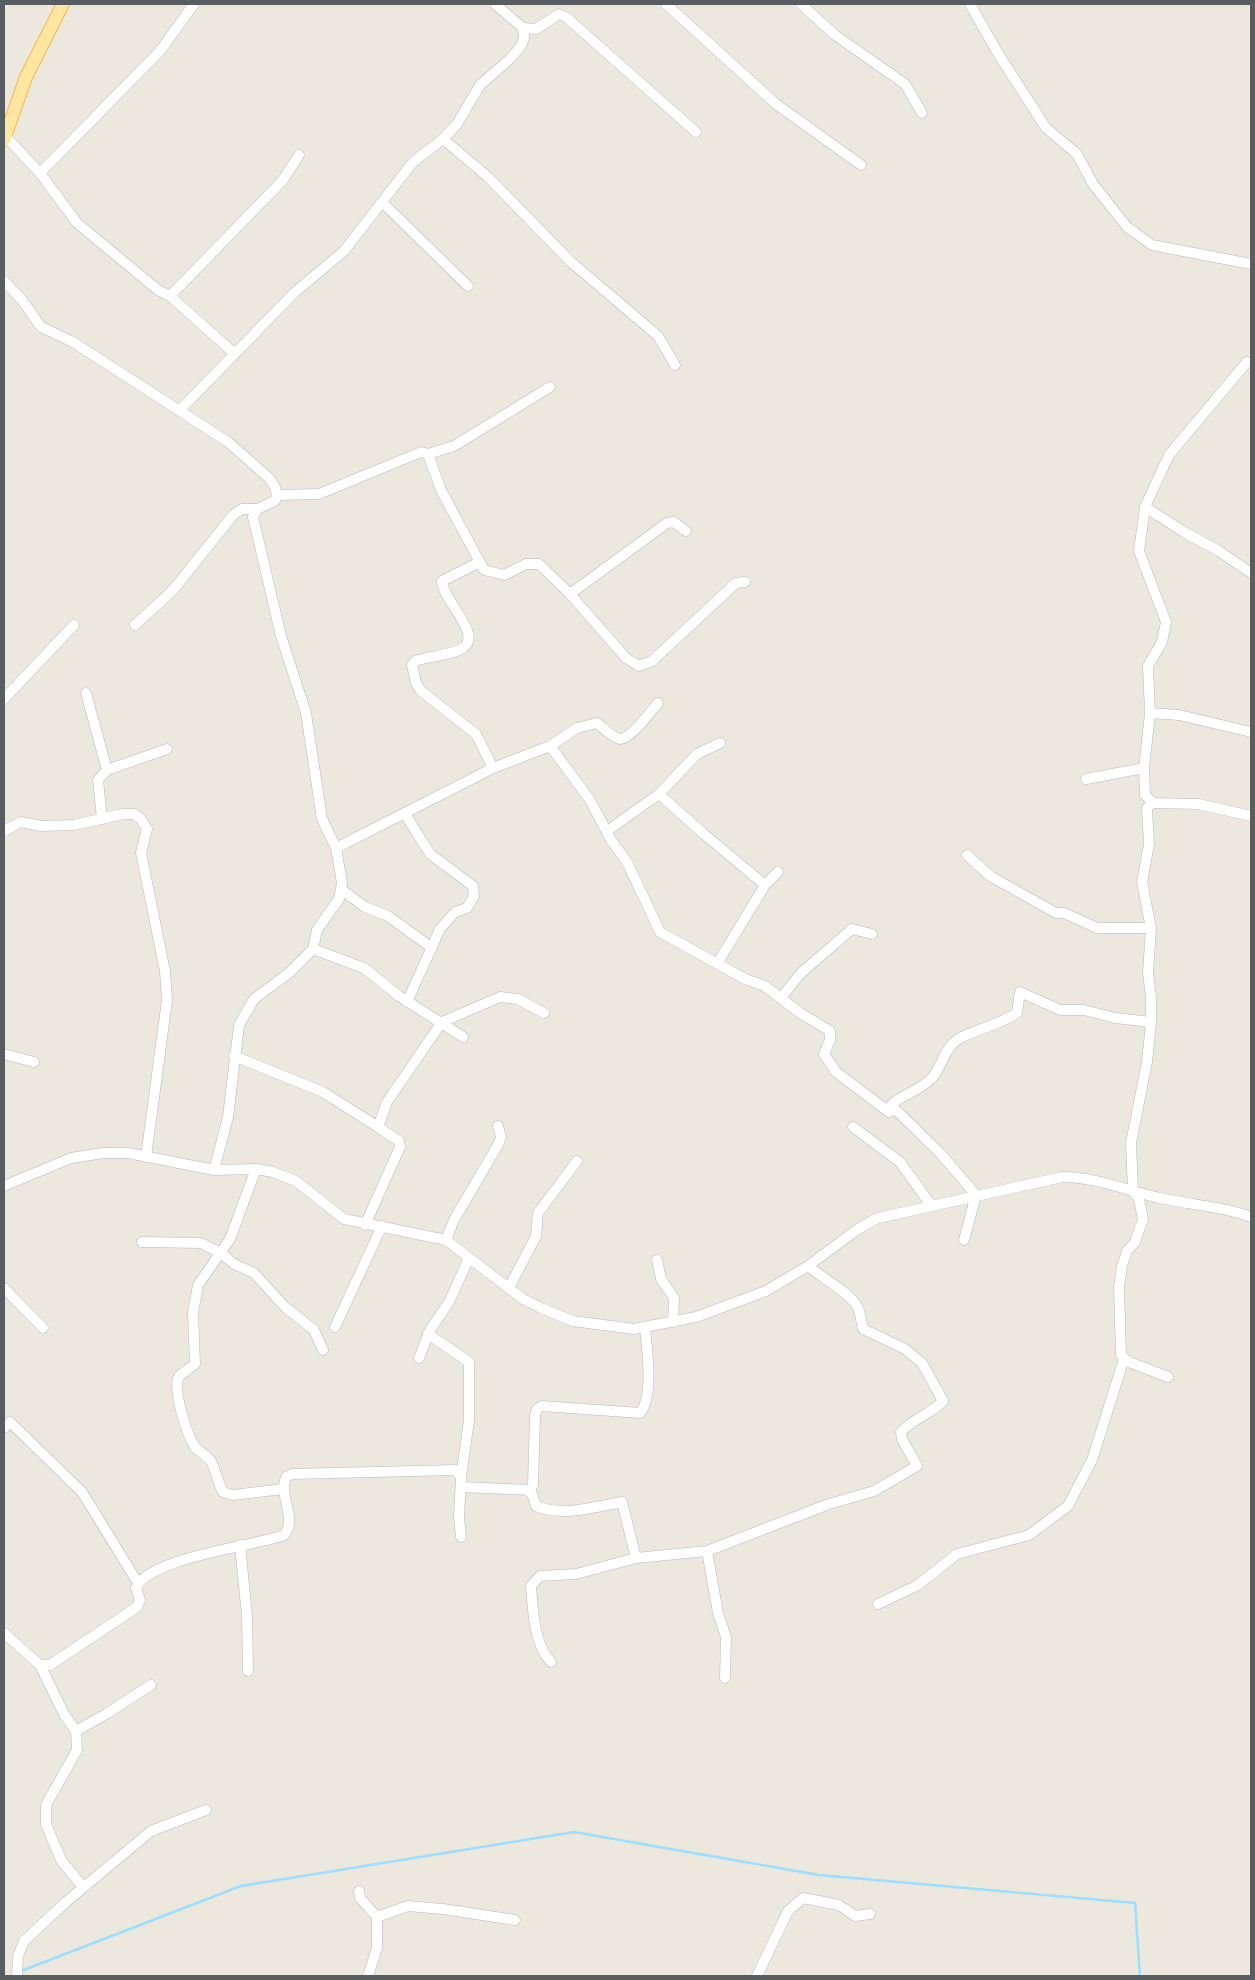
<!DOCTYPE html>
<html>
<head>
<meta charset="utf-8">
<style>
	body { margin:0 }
	#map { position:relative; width:1255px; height:1980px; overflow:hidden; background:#ede8de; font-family:Lato,sans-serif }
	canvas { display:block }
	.frame { position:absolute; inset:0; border:5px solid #585d61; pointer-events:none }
</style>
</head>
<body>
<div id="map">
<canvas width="1255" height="1980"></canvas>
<div class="frame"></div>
</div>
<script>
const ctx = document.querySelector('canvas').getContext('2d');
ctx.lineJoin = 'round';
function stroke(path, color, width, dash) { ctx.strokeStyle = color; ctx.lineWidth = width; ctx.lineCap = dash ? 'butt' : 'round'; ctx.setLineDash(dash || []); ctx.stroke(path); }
const stream = new Path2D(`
	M21,1971L241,1886L574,1832L819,1875L1135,1903L1140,1976`);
const minor = new Path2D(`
	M495,4L523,28L536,29L559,14L566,17L696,132
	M666,4L776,104L861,165
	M801,4L835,35L905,84L922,113
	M970,4L999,55L1046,128L1077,154L1093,184L1127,227L1152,245L1251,264
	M5,136L40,173L77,223L158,290L170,296L235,354
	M443,139L457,124L480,85L510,59L521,46L524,38L523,28
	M40,173L160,51L194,4
	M383,203L468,286
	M4,281L22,300L41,327L73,342L228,442L269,478L275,487L277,495L275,501L257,509L253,517L281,636L306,713L322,819L336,848L342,883L339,899L317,930L313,949
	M170,296L283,180L299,155
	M180,410L294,293L344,251L413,162L443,139L488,177L570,261L658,336L675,365
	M428,454L454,446L550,387
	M277,495L319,494L421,452L428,454L441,490L484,570L504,575L526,564H539L570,594L626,658L639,666L652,661L736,583L745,582
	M1145,507L1184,532L1219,551L1251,573
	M480,562L442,581C442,599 482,634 464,647C455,655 428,656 415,661L412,665L416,683L421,691L476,734L493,768
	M570,594L667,523L674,522L686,531
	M135,625L173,590L234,514L242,509H257
	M86,693L107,770
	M4,699L74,625
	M1150,713L1179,715L1251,732
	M550,746L590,800L611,840L627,862L660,932L745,979L765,986L800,1013L830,1031V1040L824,1054L836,1072L889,1112L895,1109L892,1104C904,1094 920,1090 931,1079C943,1066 944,1047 960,1038C979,1028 999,1025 1017,1013L1020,992L1060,1010H1084L1115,1018L1151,1022
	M1086,779L1144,768
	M659,794L705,835L765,885
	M1153,803L1145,795L1144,768L1150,713L1148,666L1162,642L1166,622L1139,551L1145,507L1169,455L1247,362
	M405,814L430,854L473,886L474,896L467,908L455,912L440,929L407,1002
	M102,819L98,780L107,770L167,749
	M4,831L21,822L41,826L74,825L123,814H134L140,818L147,829L141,853L165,971L167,1000L146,1157
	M607,831L659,794L697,754L720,743
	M336,848L493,768L550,746L577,728L597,723C603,728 613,738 620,739C631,739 651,711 658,703
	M967,855L990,876L1056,913H1064L1097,928H1151
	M342,890L365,907L388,916L432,948
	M717,964L765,885L778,872
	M781,998L801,973L852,929L872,934
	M4,1054L34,1062
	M234,1056L323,1092L378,1127L387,1102L442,1022L500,997L518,999L544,1013
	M895,1109L940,1153L976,1195L964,1240
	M853,1127L900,1162L931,1205
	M256,1169L230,1239L198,1285L193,1313L195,1364L179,1376C172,1389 187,1435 195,1447C200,1453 208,1455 212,1463C216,1472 218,1483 223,1492L233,1495L283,1489
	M214,1170L228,1117L239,1025L254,999L289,973L313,949L364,968L399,996L463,1037
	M4,1186L71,1158L103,1153H128L214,1170L256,1169L273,1172L296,1181L344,1219L446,1240L523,1299L541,1308L573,1321L634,1329L696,1317L766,1291L808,1266L858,1229L878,1218L1062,1177C1096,1177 1128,1191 1160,1198C1191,1205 1222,1206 1251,1217
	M365,1225L400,1147L399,1141L378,1127
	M446,1240L454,1220L499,1143L501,1137L498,1126
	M142,1242L201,1243L221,1253L234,1264L254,1273L285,1307L314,1330L323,1350
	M657,1260L661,1279L674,1298L673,1322
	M4,1288L43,1328
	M509,1288L536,1236L538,1213L577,1161
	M335,1327L382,1226
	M428,1334L469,1362V1420L461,1477
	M419,1358L430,1330L449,1302L469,1258
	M1168,1377L1129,1362L1121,1355L1119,1287L1122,1266L1127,1251L1135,1242L1143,1219L1139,1199L1133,1191L1131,1143L1147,1062L1151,1022V997L1148,973L1151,928L1142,882L1149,844L1147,808L1153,803L1198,804L1251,816
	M4,1428L10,1422L82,1492L138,1583
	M461,1487L530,1490L533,1485L535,1415L537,1409L542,1406L640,1413C654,1396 647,1350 645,1328
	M527,1490L532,1494L536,1506C563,1517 594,1507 622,1502L636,1558
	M240,1545L247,1616L248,1671
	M707,1551L718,1613L726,1637L725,1678
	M878,1604L918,1585L957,1554L1029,1535L1068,1506L1092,1460L1124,1359
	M4,1633L40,1665L64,1714L76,1731L77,1750L46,1805V1824L61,1860L83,1887
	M551,1662C534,1645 533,1610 531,1586L540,1576L576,1574L636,1558L707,1551L829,1504L874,1491L917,1466L902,1439L901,1432C913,1418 930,1415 943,1401L922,1363L905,1349L863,1329C861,1322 861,1313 857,1306C850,1293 821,1277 808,1266
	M40,1665H50L137,1607L140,1600L136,1588C149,1557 252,1547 284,1535C298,1519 278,1496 286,1477L292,1474L455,1470L461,1477L459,1517L461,1537
	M76,1731L106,1714L151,1685
	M359,1891L360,1898L377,1917V1948L368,1976
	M377,1917L408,1906L443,1909L515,1920
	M17,1976L18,1956L24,1941L66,1902L151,1831L206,1810
	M757,1976L788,1911L803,1898L839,1905L855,1916L870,1914`);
const major = new Path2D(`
	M4,140L26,77L63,4`);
stroke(stream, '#9cdeff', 2.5);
stroke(minor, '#b5b8bd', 11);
stroke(major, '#fcb648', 14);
stroke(minor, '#fff', 10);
stroke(major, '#ffe6a1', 12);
</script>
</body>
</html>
